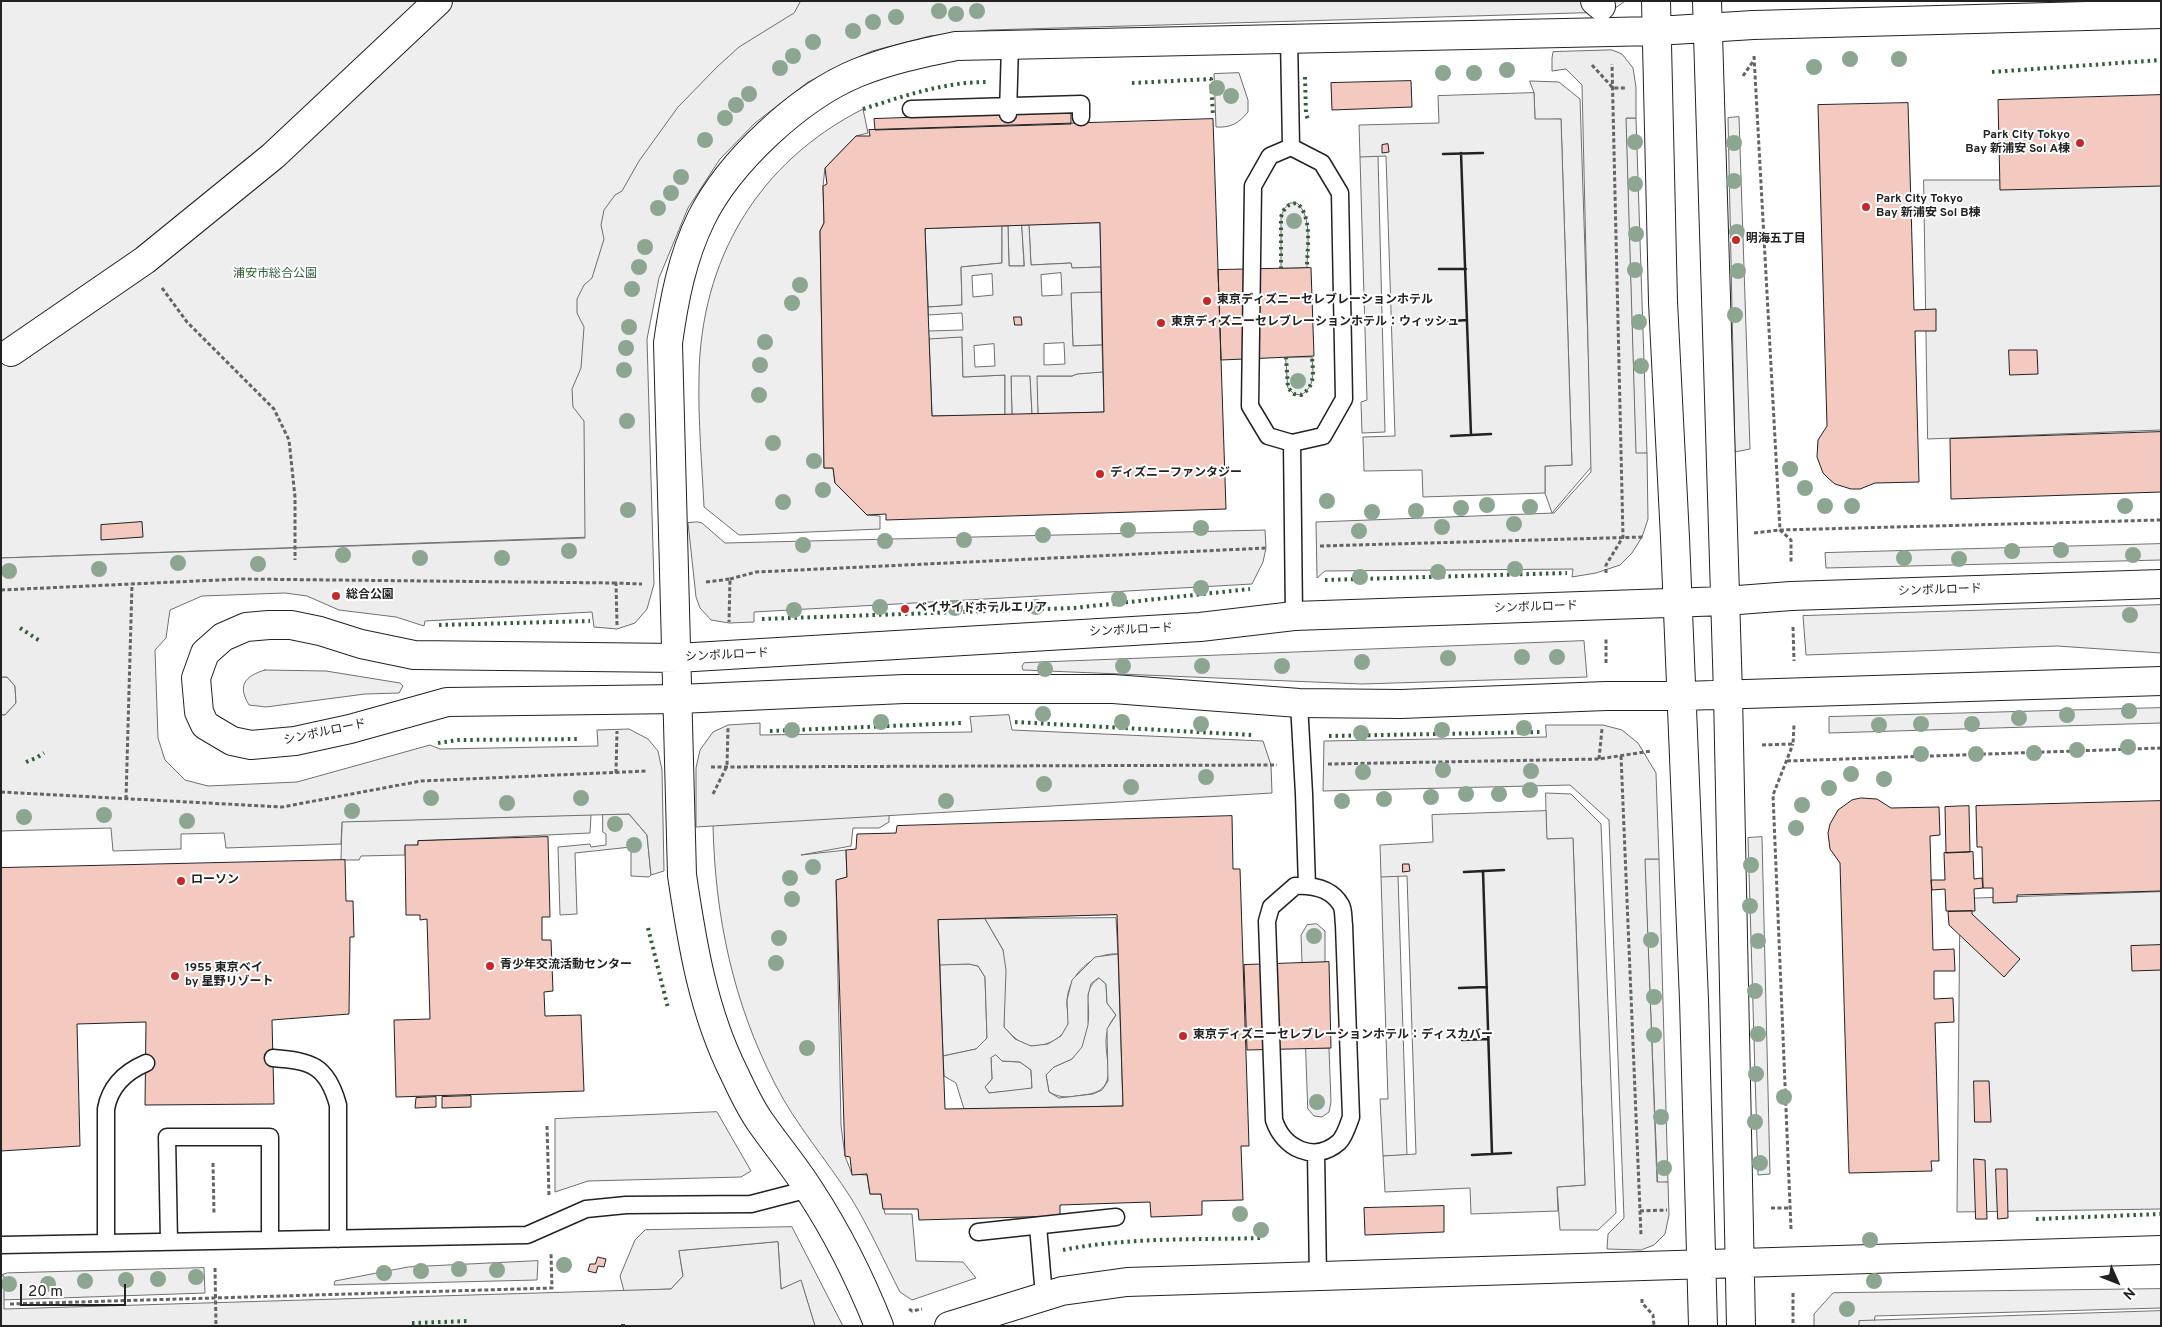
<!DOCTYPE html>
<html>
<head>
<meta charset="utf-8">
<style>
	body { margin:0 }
	#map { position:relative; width:2162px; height:1327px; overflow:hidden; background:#fff; font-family:Overpass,sans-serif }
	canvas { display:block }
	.frame { position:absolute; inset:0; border:2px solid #222; pointer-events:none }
	.north { position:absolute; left:2092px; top:1257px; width:50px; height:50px; -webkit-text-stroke:4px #fff; paint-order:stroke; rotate:134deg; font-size:14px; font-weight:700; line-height:20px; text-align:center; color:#222 }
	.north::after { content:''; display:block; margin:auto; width:18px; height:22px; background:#222; clip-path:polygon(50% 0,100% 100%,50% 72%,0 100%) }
	.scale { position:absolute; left:20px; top:1284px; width:106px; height:22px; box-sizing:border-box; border:2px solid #222; border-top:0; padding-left:6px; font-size:15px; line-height:18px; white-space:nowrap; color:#222; -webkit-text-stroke:4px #fff; paint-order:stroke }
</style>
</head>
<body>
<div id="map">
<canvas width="2162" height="1327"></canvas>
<div class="frame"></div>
<div class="north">N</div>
<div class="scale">20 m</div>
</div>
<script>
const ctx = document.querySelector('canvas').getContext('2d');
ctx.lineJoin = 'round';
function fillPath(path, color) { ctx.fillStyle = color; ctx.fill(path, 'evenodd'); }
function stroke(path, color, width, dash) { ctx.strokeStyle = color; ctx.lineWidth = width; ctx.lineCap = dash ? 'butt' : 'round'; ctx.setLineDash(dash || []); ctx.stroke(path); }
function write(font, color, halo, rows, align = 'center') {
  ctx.font = font + ' Overpass,"Noto Sans JP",sans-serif'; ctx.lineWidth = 4; ctx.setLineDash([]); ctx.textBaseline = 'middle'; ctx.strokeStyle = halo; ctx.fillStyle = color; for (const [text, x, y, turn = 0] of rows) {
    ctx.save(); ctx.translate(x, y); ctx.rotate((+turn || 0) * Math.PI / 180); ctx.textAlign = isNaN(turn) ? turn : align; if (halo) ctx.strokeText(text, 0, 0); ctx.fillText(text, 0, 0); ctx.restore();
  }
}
const green = new Path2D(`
	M1,1H1380L914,15L764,87L660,229L620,536L1,558Z
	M1239,73L1248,100V112C1239,123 1231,128 1216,127L1214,74Z
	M1530,81L1559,82L1580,99L1592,466L1552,513L1545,493V466L1572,465L1561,119L1535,120L1534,93Z
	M863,109L868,133L856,136L825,168L823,186L824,223L820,231L824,468H833L835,483L867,515L880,516V529L739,535L704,507C702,464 698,421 699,378C700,260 758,162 863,109Z
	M1739,117L1750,449L1735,452L1728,118Z
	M1626,118H1636L1647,453L1636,454Z
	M1378,156L1385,432L1362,433L1361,402L1367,400L1360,157Z
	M1290,203H1297C1313,217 1307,249 1307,268L1281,269V217L1284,209Z
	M1100,223L1101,267L1072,268L1071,263L1031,265L1029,225Z
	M1022,225L1024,266H1009L1008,226Z
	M1002,226V263L961,267L962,305L928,307L925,229Z
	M1101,292L1102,345L1073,346L1071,293Z
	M962,337L963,377L1005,375V415L932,416L929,339Z
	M1286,357H1312C1313,372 1316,386 1301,395L1294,394L1288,388Z
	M1103,372L1104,412L1038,414L1036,376H1072L1077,374Z
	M1030,375L1032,414L1012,415L1011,376Z
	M2161,544V560L1826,568L1825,553Z
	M2161,605V653L2057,646L1806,655L1803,616Z
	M1584,641L1587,677L1362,684L1023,670L1022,666L1024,663Z
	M265,670L326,671L400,683L403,686L399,693L365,694L266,707L249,705C237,685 245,676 265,670Z
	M1,677H7L15,686L16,703L5,715H1Z
	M2161,708V723L1829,733V717Z
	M1546,793L1571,794L1601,824L1616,1213L1598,1230H1560L1557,1187L1585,1185L1573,839H1547Z
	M889,803V822L879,828H853L851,846L801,855L846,850L847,877L836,881L841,1125L845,1156L852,1174L867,1175L870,1194H881L885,1214H912L916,1261L963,1262L976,1278L912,1300L900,1292C884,1261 869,1227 851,1198C826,1159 796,1125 775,1084C733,1002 715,917 713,825Z
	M603,814H629L647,835L651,875L649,877L631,876V847L575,853L577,914L560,915L558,847L590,844L591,847L606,845V834L603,832Z
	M591,815L590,833L418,841V845L405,846V855L361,856L359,860H341L342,822Z
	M1762,837L1770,1174L1758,1175L1748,838Z
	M1645,859H1659L1668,1182L1658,1183Z
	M1398,876L1407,1155L1383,1156L1380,1099H1388L1381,877Z
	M1116,918L1118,954C1092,952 1069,975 1067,1000C1066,1008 1070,1016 1068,1024C1065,1038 1045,1047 1031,1046C1020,1045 1011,1034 1004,1027L1003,950L985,919Z
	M1317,924L1325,931V963H1302L1301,935L1307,925Z
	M969,964L978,966L985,977L987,1038L976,1049L943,1056L940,965Z
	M1099,978L1106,984L1107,1003L1116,1015C1113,1019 1109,1024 1108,1029C1099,1054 1126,1091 1083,1095C1069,1097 1062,1099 1049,1092L1046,1075L1054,1067L1072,1059C1077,1048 1084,1037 1087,1026C1093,1007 1079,992 1099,978Z
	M1306,1048H1329L1331,1102L1329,1112L1322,1117L1314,1116L1308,1109Z
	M996,1054L1002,1061L1020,1062L1031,1070L1032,1089L989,1093L985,1087L992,1079L991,1058Z
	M717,1112L751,1171L741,1177L588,1181L555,1192V1119Z
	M792,1227L843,1326H815L801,1281L781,1289L778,1242L679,1251L683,1276L671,1289L624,1291L620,1276L635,1240L645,1230Z
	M538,1261L537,1280L334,1285L335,1281L408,1267Z
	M204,1268L205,1293L1,1300V1275L7,1273Z
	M2161,1289V1308L1875,1316L1874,1326H1814V1314L1833,1293Z`);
const parking = new Path2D(`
	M801,1H1625L1610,12L989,30L930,36L872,51L808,82L755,123L720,159L688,208L659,278L647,339L654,584L647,609L635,623L617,629L594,627L592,612L425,621L424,626L396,617L339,610L307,596L285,593L202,596L170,610L166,638L155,650L158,738L165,760L185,780L208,786L297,782L430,745L440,749L598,746L597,730L629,729L648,739L658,751L662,770L664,871L651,875L647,835L629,814L342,822L341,844L226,848L224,833L181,834V849L113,851L111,828L1,831V715H5L16,703L15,686L7,677H1V558L585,538L584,421L573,407L572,389L581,368L584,327L577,313V299L584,285L592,278L604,239L601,225L604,210L615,195L622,191L639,161L678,107L717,67L739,47L794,13Z
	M1612,50L1622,54L1633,68L1636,87V118H1626L1636,453H1647L1648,519L1642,537L1632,553L1620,565L1596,573L1572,577L1573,569L1325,571L1317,578L1316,522L1554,513L1591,472L1582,85L1566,69L1552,71V58L1553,52Z
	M1534,93L1535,119H1561L1572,465L1545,466V493L1423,497L1422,470L1364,471L1363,437L1395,436L1386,156L1360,157L1359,125L1439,123L1438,96Z
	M1924,180H2161V430L1928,439Z
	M1022,225H1029L1031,265L1071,263L1072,268L1101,267V292L1071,293L1073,346L1102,345L1103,372L1077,374L1072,376H1037L1038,414H1032L1030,376H1011L1012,415H1005V375L963,377L962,337L929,339L928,331L963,330L962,313L928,315V307L962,305L961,267L1002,263V226H1008L1009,266H1024ZM1061,273L1062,295L1042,296L1041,275ZM992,274L993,295L973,297L972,276ZM1064,343L1065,364L1044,365V344ZM994,344L995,366L975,367L974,346Z
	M698,522L702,523L725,543L1265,530L1266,548L1263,562L1252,584L754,612V622L729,623L711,620L700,608L696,597L688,523Z
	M1009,715L1012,730L1263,741L1271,765L1272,793L696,827V768L700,750L713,732L728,725L760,723V735L972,732L970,717Z
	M1546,725H1603L1622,730L1638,743L1656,773L1659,859H1645L1657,1182H1668L1669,1215L1665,1234L1654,1245L1641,1250L1607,1249L1608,1234L1624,1218L1609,820L1570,785L1323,791L1324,741L1546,737Z
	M1546,811L1547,839L1573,838L1585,1185L1557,1187L1558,1211L1471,1214L1470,1188L1385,1192L1383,1156L1416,1154L1407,876L1381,877L1380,845L1433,842L1432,815Z
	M2161,892V1209L1957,1212L1960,899Z
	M985,919L1003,950L1006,970L1004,1027L1015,1039L1031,1046L1048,1044L1061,1036L1068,1024L1067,1000L1072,980L1095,957L1118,954L1123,1106L964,1109L956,1083L944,1076L943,1056L976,1049L987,1038L985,977L978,966L969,964L940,965L938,920ZM1099,978L1106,984L1107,1003L1116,1015L1107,1029L1108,1081L1102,1090L1093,1094L1059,1098L1049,1092L1046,1075L1054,1067L1072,1059L1082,1047L1088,1025V995L1091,984ZM996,1055L1002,1061L1020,1062L1031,1070L1032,1088L989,1093L985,1087L992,1079L991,1058Z
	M778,1242L781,1289L801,1280L815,1326H1V1276H4V1309L671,1289L683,1276L679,1251Z
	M2161,1311V1326H1859V1321Z`);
const building = new Path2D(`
	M1411,81L1412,107L1332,110L1331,83Z
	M2161,95V186L2000,190L1998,100Z
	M1908,103L1914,310L1936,309V331H1915L1919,482L1875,483L1860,489H1851L1835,484L1829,479L1823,473L1817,457L1818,440L1827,426L1818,105Z
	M1071,112V124L875,130L874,119Z
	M1213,119L1226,509L886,520V514L867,515L835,483L833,468H824L820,231L824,223L823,186L827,184L825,168L856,136H870L869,130ZM1100,223L1104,412L932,416L925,229Z
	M1388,144L1389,152L1382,153V145Z
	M1311,268L1314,356L1221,360L1218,270Z
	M1014,317H1021L1022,325H1015Z
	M2009,350H2037L2038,374L2010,375Z
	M2161,432V492L1951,499L1950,439Z
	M142,522L143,537L101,540V525Z
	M1861,798L1877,799L1891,808L1939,807L1940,835L1930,836L1933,950L1954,949L1955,971H1934V999L1953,998L1954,1022L1935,1023L1939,1161H1931L1932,1171L1849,1173L1840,863L1830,849L1828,833L1830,824L1838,810L1852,800Z
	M2161,801V891L2017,895V902L1993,903V888H1983L1982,847H1977L1976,806Z
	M1969,806L1970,852L1946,853L1945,807Z
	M1232,816L1233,869H1240L1249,1146H1241L1243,1200L1202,1201V1215L1151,1217L1150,1202L1060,1205V1216L919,1220L918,1209H883L881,1194H870L867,1174L852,1175L850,1157L845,1156L836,880L847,877L846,850L856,849L857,834L896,833L897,826ZM1117,915L1123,1106L945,1109L938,920Z
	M548,837L550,917H542V940H551L553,991L544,992L545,1016L581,1015L584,1091L396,1097L394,1020L430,1019L427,919L420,920V915H406L405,845H418V841Z
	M1973,852L1974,879L1982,878L1983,888L1974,889L1975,911H1946L1945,889L1932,890L1931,880H1945L1944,853Z
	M345,860L346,901H353L354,937H350L349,1014L272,1020L274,1104L145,1105L146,1022L77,1024L80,1146L1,1151V868Z
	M1403,864H1409L1410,871L1403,872Z
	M1972,911V914L2020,959L2004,977L1949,925L1948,912Z
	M2161,945V970L2132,971L2131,946Z
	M1329,962L1331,1048L1247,1050L1244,965Z
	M1974,1081H1989L1991,1122H1975Z
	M471,1096V1107L442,1108V1097Z
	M436,1097V1107L415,1108L416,1098Z
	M1974,1159L1985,1160L1987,1219H1976Z
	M1996,1169H2007L2008,1218L1998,1219Z
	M1444,1206V1232L1365,1235L1364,1208Z
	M598,1257L606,1259L604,1267L598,1266L596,1273L588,1271L590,1264H595Z`);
const path = new Path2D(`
	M1754,56L1780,530L1791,540V564
	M1592,65L1613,88H1626
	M1743,76L1754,60
	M162,288L187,322L274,409L289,440L295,497V560
	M1754,533L1780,530L2161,520
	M1320,546L1643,537
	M1606,573V565L1623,537L1612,64
	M730,579L756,572L1266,548
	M706,582L730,579L729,622
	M1,590L240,579L616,583
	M617,625L616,583L642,584
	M1793,627L1794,661
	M1606,663V637
	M1762,745L1793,744L1794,725
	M1621,756L1641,1235
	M1599,759L1602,729
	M1787,761L2161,748
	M1328,764L1599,759L1651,751
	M711,767L1277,765
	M616,773L617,731
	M1,792L282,807L421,781L647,771
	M713,794L727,766L728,728
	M126,799L132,584
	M547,1126L549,1196
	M213,1163L214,1214
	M1771,1208H1790
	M1640,1211L1667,1210
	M1791,1229L1773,795L1793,744
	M215,1268L216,1326
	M1793,1293V1326
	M1642,1299V1303L1653,1315L1654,1326
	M10,1304L552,1288L551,1254
	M909,1309L912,1311L922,1309`);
const lane = new Path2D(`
	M1289,38L1291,147
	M911,109L1081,104V117
	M1008,114L1010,45
	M1291,147L1322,163L1340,193L1344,399L1323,436L1292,443L1268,436L1250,406L1253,186L1270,156Z
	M1292,443L1294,616
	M1299,703L1304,794L1307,886
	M1295,886C1313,885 1331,888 1341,905C1344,910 1343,919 1344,925L1351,1117C1348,1125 1345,1136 1339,1142C1314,1164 1283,1148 1274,1120L1267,921L1271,907Z
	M273,1058C311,1061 327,1065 338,1105V1239
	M1316,1153L1318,1277
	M1038,1226L1044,1296
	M978,1232L1116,1217
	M169,1242L167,1137H270V1240
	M106,1243V1109C110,1086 125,1072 146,1063
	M1,1245L527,1235L586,1209L626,1205L751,1204L809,1189`);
const street = new Path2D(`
	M1595,1L1601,6
	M11,352L145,260L273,156L438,1`);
const secondary = new Path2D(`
	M1656,1L1663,302L1675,538L1694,1000L1703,1326
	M1707,1L1728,694L1741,1326
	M2161,584L1791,596L1725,601L1294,616L1200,627L677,658L414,655L361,644L320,631L291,625H269L246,627L223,637L205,653L196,678L199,712L205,725L232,741L251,745L295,741L350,729L447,702L679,699L904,689H1113L1299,703L1401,704L1606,696H1682L2161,681
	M879,1326C860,1278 838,1234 810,1191C795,1167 777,1146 761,1123C750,1108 742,1090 734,1073C703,1011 692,943 682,875L668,343C674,300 682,258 701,219C729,162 799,97 857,73C889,60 922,53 956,46L1657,31L1753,25L2161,14
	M949,1326L1062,1291L1127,1282L2161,1250`);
const hedge = new Path2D(`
	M1992,72L2161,60
	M1305,77L1306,114L1309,122
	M1132,83L1211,79L1213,116
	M863,109C904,96 944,82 987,82
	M1281,269V217C1284,208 1287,204 1297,203C1313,217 1307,249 1307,268
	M1286,357L1288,388L1294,394L1301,395C1316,386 1313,372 1312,357
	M1325,580L1567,573
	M762,619L1073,608L1250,589
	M439,625L590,621
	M20,628L40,641
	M1015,722L1252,735
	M770,731L961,723
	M1329,736L1543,732
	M438,743L458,740L580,739
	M26,762L36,758L44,753
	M648,928L668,1008
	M2036,1219L2161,1214
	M1063,1250C1128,1237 1195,1240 1261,1238
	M412,1323L470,1321
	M623,1324V1326`);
const wall = new Path2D(`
	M1461,153L1471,435
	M1443,154L1483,153
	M1439,269H1466
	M1439,322L1467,320
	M1451,436L1491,434
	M1483,871L1492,1154
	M1464,872L1504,870
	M1459,988L1487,987
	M1462,1040L1488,1039
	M1472,1155L1511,1153`);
const trees = [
	[939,11],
	[977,11],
	[956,14],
	[896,17],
	[873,22],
	[853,31],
	[813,42],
	[793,56],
	[1850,59],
	[1899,59],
	[1814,67],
	[780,68],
	[1507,70],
	[1443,73],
	[1474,73],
	[1217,88],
	[749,94],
	[1231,96],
	[736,105],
	[725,118],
	[705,140],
	[1635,142],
	[1734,143],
	[681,177],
	[1734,181],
	[1635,184],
	[671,193],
	[658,208],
	[1294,221],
	[1737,232],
	[1636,234],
	[645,247],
	[639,267],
	[1635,270],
	[1738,271],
	[800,285],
	[632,289],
	[792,303],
	[1735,315],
	[1639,322],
	[629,327],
	[765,342],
	[626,348],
	[760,365],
	[1641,366],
	[624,370],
	[1298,381],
	[759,395],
	[627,421],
	[773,443],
	[814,461],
	[1790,469],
	[1805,488],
	[823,490],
	[1327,501],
	[783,502],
	[1487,505],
	[1825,506],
	[1852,506],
	[2125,506],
	[1530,507],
	[1461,508],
	[628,510],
	[1416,511],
	[1372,512],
	[1514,524],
	[1442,527],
	[1201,528],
	[1128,530],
	[1359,531],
	[1043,535],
	[964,540],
	[885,541],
	[803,545],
	[2061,550],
	[569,551],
	[2012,551],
	[343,555],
	[2133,555],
	[420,558],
	[502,558],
	[1904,558],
	[1959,559],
	[178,563],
	[258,564],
	[99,569],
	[1515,569],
	[9,571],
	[1438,572],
	[1360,577],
	[1201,588],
	[1119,599],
	[880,607],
	[1036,607],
	[955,608],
	[794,610],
	[2130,615],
	[1522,657],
	[1557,657],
	[1448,658],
	[1362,662],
	[1123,666],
	[1202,666],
	[1282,666],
	[1045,669],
	[2129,711],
	[1043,714],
	[2067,715],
	[2019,718],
	[881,722],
	[1122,722],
	[1201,724],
	[1921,724],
	[1972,724],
	[1879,725],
	[1524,728],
	[792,730],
	[1442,730],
	[1361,733],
	[2128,747],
	[2077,750],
	[2034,753],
	[1921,754],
	[1976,754],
	[1443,770],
	[1531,771],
	[1363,772],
	[1851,774],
	[1206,777],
	[1884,779],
	[1044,784],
	[1131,787],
	[1829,788],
	[1530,790],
	[1466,794],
	[1499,794],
	[1431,797],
	[431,798],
	[581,798],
	[1384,799],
	[946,801],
	[1342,801],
	[507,803],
	[1802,805],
	[352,811],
	[104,815],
	[24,817],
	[187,821],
	[615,824],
	[1796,828],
	[634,845],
	[1751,865],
	[813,867],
	[790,878],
	[792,899],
	[1750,906],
	[1314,936],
	[779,938],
	[1651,940],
	[1758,941],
	[776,963],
	[1755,991],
	[1654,997],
	[1758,1034],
	[1654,1035],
	[807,1048],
	[1756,1074],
	[1784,1097],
	[1317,1102],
	[1661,1117],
	[1755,1122],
	[1760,1163],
	[1664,1168],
	[1240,1214],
	[1261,1230],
	[1870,1240],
	[564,1265],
	[459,1269],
	[497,1270],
	[421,1271],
	[384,1273],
	[196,1277],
	[158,1279],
	[126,1280],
	[85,1281],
	[1874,1281],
	[9,1284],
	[48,1284],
	[1847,1309]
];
const markers = [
	[2080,143,5,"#c62828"],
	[1866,207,5,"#c62828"],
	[1736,240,5,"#c62828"],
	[1207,301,5,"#c62828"],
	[1161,323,5,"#c62828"],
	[1100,474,5,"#c62828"],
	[336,596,5,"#c62828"],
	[905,609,5,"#c62828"],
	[181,881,5,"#c62828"],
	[490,966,5,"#c62828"],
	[175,976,5,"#c62828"],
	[1183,1036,5,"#c62828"]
];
const poiNames = [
	["Park City Tokyo",2070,136,"right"],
	["Bay 新浦安 Sol A棟",2070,150,"right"],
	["Park City Tokyo",1876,200],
	["Bay 新浦安 Sol B棟",1876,214],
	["明海五丁目",1746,240],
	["東京ディズニーセレブレーションホテル",1217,301],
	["東京ディズニーセレブレーションホテル：ウィッシュ",1171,323],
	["ディズニーファンタジー",1110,474],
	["総合公園",346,596],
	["ベイサイドホテルエリア",915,609],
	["ローソン",191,881],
	["青少年交流活動センター",500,966],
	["1955 東京ベイ",185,969],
	["by 星野リゾート",185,983],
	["東京ディズニーセレブレーションホテル：ディスカバー",1193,1036]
];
const parkNames = [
	["浦安市総合公園",275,275]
];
const streetNames = [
	["シンボルロード",1940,591,-2],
	["シンボルロード",1536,608,-2],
	["シンボルロード",1131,631,-3],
	["シンボルロード",727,656,-3],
	["シンボルロード",325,733,-12]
];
fillPath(green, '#eee');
stroke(green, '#6f6f6f', 1);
fillPath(parking, '#ededed');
stroke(parking, '#6f6f6f', 1);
fillPath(building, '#f3c9c0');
stroke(building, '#222', 1);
stroke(lane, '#222', 19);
stroke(street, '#222', 30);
stroke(secondary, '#222', 30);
stroke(path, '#646464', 3, [4, 2.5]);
stroke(lane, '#fff', 16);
stroke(street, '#fff', 28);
stroke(secondary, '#fff', 28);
stroke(hedge, '#2f5e38', 4, [2.5, 4]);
stroke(wall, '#222', 2.5);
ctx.fillStyle = '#8da692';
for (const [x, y] of trees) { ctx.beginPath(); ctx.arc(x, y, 8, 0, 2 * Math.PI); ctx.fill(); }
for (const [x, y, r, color] of markers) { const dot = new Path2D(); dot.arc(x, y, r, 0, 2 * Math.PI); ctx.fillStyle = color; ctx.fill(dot); stroke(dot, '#fff', 2); }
write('bold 12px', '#222', '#fff', poiNames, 'left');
write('12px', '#2f5e38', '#fff', parkNames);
write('12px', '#222', '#fff', streetNames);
</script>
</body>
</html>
